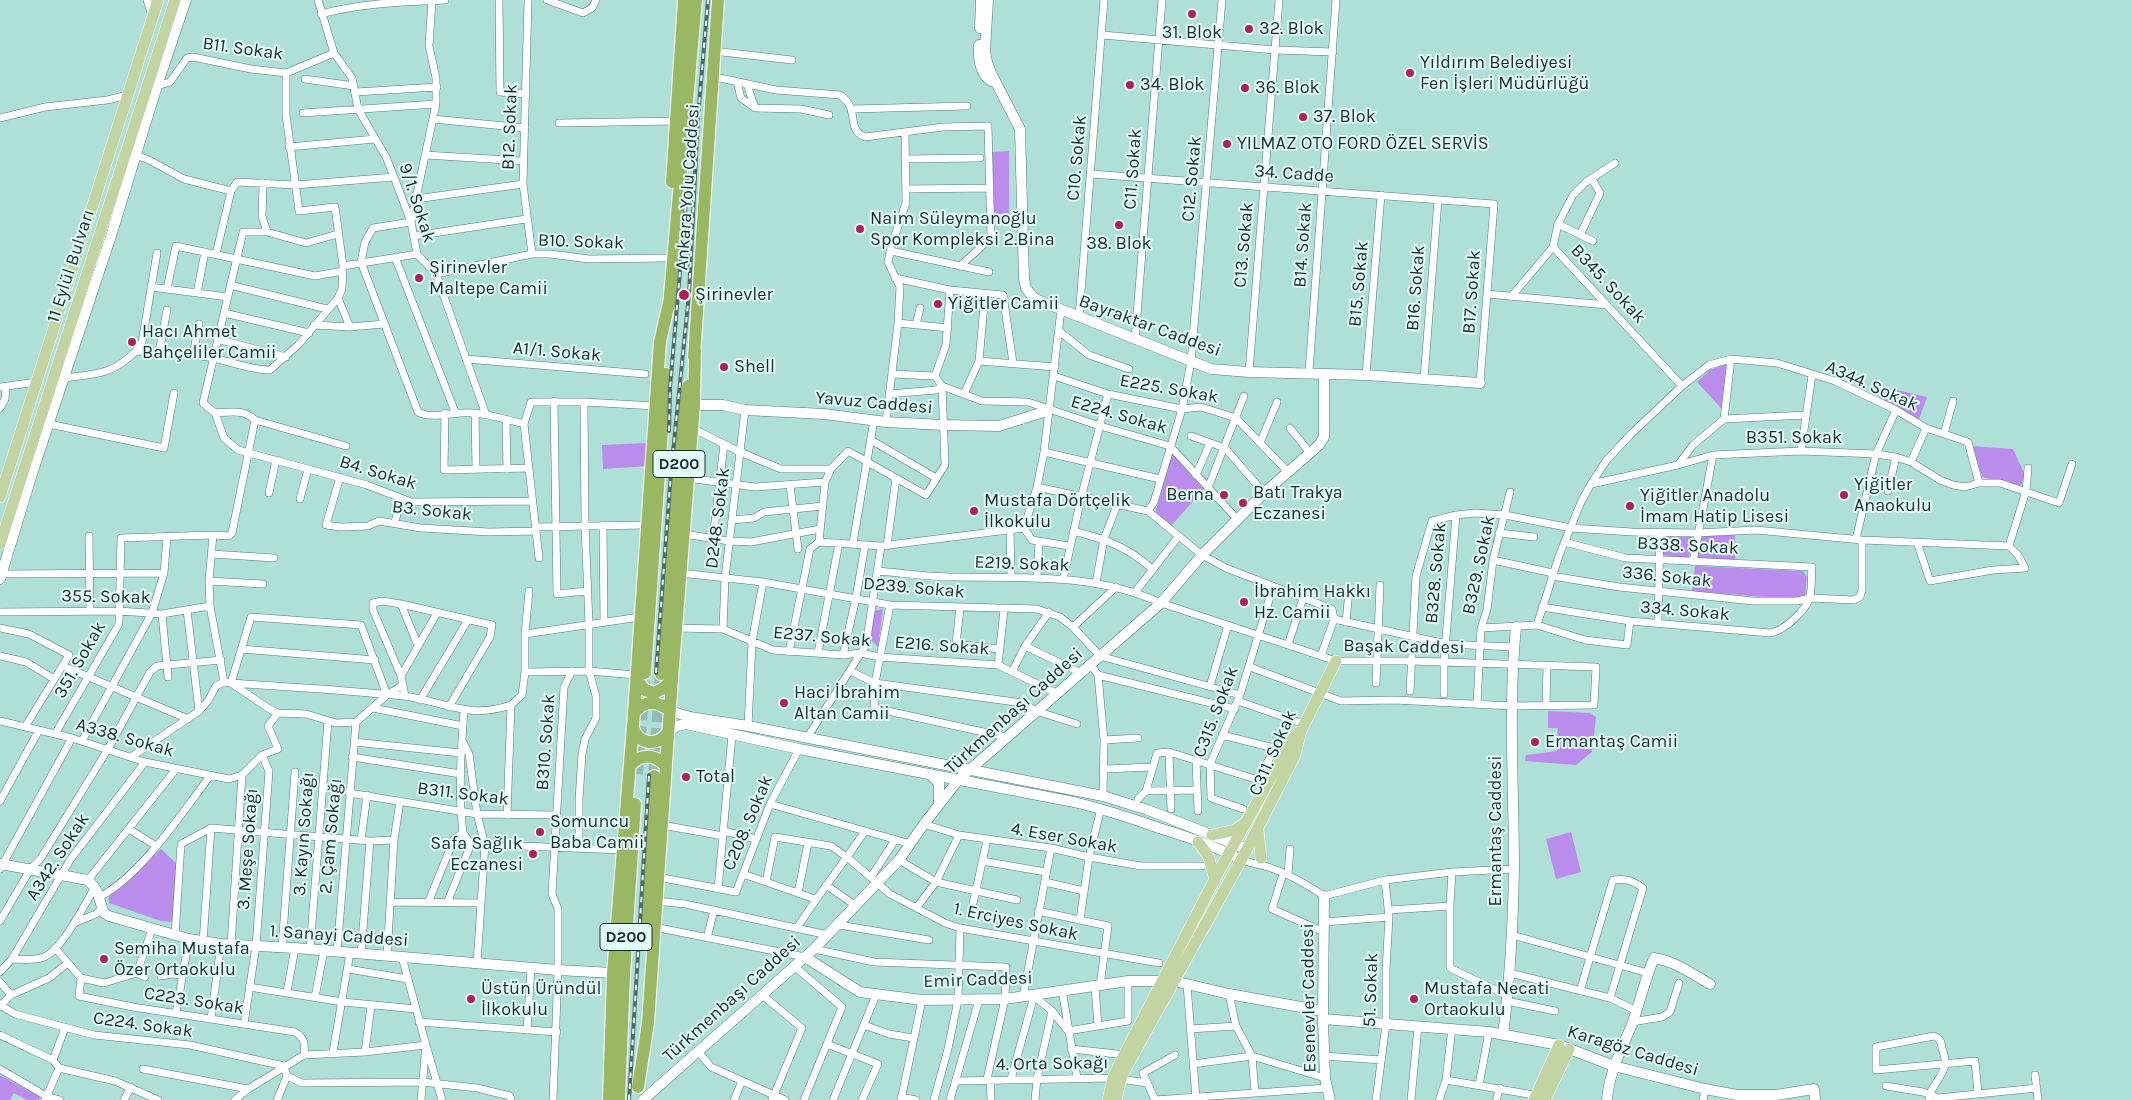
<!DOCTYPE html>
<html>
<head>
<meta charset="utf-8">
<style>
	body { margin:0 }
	canvas { display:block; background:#afe0d8 }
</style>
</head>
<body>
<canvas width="2132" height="1100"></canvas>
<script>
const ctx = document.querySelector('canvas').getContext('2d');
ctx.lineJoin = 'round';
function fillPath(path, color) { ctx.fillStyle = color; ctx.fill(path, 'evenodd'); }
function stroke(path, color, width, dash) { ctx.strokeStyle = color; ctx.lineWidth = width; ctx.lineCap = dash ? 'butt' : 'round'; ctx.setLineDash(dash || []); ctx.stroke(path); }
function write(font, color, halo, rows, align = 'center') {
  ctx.font = font + ' Karla,sans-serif'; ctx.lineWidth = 4; ctx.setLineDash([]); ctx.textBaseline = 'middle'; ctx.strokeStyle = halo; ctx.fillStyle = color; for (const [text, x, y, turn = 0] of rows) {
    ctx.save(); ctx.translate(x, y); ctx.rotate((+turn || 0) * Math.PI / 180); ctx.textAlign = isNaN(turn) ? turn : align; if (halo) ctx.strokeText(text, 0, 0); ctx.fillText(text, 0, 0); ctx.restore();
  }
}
const green = new Path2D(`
	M1009,151V214H993L992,152Z
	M1725,364L1728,370L1722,409L1697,382L1710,370Z
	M1884,387L1927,397L1919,419L1880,400L1879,397Z
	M647,443L648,466L603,469L602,445Z
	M1972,446L2013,449L2024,473L2022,484L2019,486L1982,477Z
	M1172,454L1204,489L1170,527L1155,514Z
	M1735,535V561L1697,558L1698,540L1704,536Z
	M1664,537H1692L1689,558L1662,555Z
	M1695,566L1803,571L1807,577L1805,597L1799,600L1692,591Z
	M883,609L878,647L870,639L874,611Z
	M1548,711L1590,713L1596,717L1592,752L1576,765L1525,761L1526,755L1557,751L1558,728H1548Z
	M1571,832L1581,872L1556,879L1546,839Z
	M161,849L177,864L174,922L161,921L109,903V896Z
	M0,1075L40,1097L39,1100H27L14,1093L10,1100H0Z`);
const highwayTunnel = new Path2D(`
	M637,774L644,681
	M654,776L661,674`);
const street = new Path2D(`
	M147,0L152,16
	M318,0L334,53L352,78L358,109L386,157L394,177L411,222L417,254L436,274L486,415
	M432,0L429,46L436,78V104L411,222L373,228L365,242L361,262L418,412C432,420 456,411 473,413C490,414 507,420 524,424
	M499,0L500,92L526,94
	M528,0L523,184L532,254
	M547,0L583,13L592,8L596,0
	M321,14C361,3 404,2 445,0
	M1102,35L1275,50L1333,52
	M722,52L792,60
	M720,78L776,90L840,95C861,109 845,129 865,137L943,127L988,126L991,238L960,266
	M305,79L354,86
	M737,82L741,98L755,108L801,109L829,115
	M747,84L755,108
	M157,86L170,82L187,58L193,57L251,69L286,73L334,53
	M356,92L437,87
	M852,109L967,106
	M303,113L436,104
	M0,118L45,107L107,100L128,95
	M433,119L525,128
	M559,123L675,121
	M289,147L375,139
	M136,155L149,160L184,179L231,191
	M425,155L523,161
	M905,159L980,158
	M1091,174L1494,204L1480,383
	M263,183L262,216L267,232
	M906,189L990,188
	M416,199L523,184
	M1558,224L1573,195L1586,182L1615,163
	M1580,235L1600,193L1592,179
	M414,236L526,219
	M1593,241L1558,224L1553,247L1682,386
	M891,251L989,272
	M216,254L231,191L237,182L295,185L394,177
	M395,257L455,412
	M343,266L417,254
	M436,274L532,254H550L589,259L668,258
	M895,278L950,290L1003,295L1013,363
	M230,285L327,309
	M151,287L228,297
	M167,289L176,246L315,276L343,271
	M197,293L205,252
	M1487,294L1607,305
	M1511,297L1553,247
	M338,298L350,327
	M224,313L309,333
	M1079,317L1104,0
	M898,323L948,328
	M314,325L350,327L384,324
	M916,325L920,308
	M1059,331L1089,355L1129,369
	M217,339L286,357
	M1135,340L1162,0
	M136,351L142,342L157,253
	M159,352L167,310
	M193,355L199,324
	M466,359L645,374
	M979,361L1055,367
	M1249,372L1279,0
	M1309,372L1336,0
	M892,374L935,376L942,386L982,401L1028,402L1100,426L1170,446L1237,519
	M1366,375L1381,195
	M935,376L946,345L950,290
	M1054,376L1108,394L1182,409L1201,407L1236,418L1288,472
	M64,378C96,374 112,375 136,351C162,352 188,353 213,358C232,362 251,370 270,370L298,345L338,298L342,289L343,266L335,207L299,211L286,115V73
	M1424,379L1438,200
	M0,387L37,382
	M889,394L936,390L942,386
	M964,394L979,361L985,294
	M554,401L557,594L587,591
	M0,408L5,399L6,387
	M215,413L224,438L238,450L367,485L411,502L532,501
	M445,413L444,470L528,468
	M475,413L476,469
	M1724,419L1731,359
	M255,420C244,409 229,412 215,413L203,403L243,232H267L306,243L338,234
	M255,420L346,446
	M506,420L507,469
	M886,422L898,323L900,287L888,262L891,247L906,203L905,132
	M49,424L164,448L174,393
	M692,428L740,452L781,469H831L848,451L926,495L945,465L942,386
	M1290,428L1310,453
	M1944,434L1953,401
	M1191,436L1225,448L1264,493
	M871,440L936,478
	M1260,443L1277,402
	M1801,451L1812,375
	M1044,452L1160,479
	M1911,462L1926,428
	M1678,465L1713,455L1801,451L1876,454L1896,457L1911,462L1940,480L1953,485L1965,487L1979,483H2000L2059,503L2072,464
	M1196,475L1210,443
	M340,477L326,525L341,527L368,526L379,521L421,528L489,532L536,531
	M687,478L755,487L825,482
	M1591,484L1678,465L1693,445L1724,419L1806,415
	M790,485L798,549
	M1037,487L1148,511L1202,555L1226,568L1332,609L1334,619L1446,644L1514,647
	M1208,488L1244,396
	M1888,491L1896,457
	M269,493L276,460
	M300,499L308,469
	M1148,511L1154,502L1182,409L1191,361L1222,0
	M732,520L754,518L764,512L823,506
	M395,522L401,498
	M603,525L604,622
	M536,527L646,525
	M1024,528L1037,487L1044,452L1061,310
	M1024,528L1032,540L1069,546
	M1010,530L1011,577
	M1073,531C1105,539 1128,547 1152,569
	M1499,533L1534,537
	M683,534L729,541L751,542L820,529
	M213,535L209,581L210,606L224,682
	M89,536L90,611
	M713,539L724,444
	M1856,539L1876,454L1896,410
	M819,542L881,546L1024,528
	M819,542L825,482L831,469
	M1917,542L1930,581L1993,570L2025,568L2018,555L2009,546
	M853,543L874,420
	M887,546L896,478
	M2009,546L2026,491L2028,468
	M212,554L274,558
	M539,558L524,424L531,402H584L655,406
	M1493,560L1553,573
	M1693,562L1713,455
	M878,571C903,573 929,577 954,577C1025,578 1095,573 1161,603L1336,661H1412L1596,667L1594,705L1512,706L1394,700L1341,701L1250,667
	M680,573L763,582L890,605L1037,609L1060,617L1073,627L1100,656L1240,695
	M1,574L164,573
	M1552,576L1619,587L1753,601H1797L1810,598L1854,600L1860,597L1862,590V540
	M1037,578L1039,542
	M1063,580L1081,498L1108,394
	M209,581L263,584
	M1096,583L1104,539L1117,505
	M1136,591L1178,537
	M401,604L418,646
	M890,605L875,683L874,708L1006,737
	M1542,607L1630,621L1770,633C1784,631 1807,610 1810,596C1812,587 1811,577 1812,567L1626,558L1564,542
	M960,608L956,644L999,649
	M187,610L199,711
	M0,612L119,611L162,614L210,606
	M162,614L168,677
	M1346,622L1349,591
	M1658,622L1660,532
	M1537,625L1559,556L1581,502L1591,484L1606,461L1631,434L1682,386L1709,365L1731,359L1777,363L1835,381L1896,410L1926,428L1968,442L1979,483
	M1073,627L1116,587
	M0,628L29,634L69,655L25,727
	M676,628L723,629L773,650L843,655L861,653L879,657L998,665L1056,693
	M1481,628L1537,625L1585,640L1627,645L1630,621
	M723,629L725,578L745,410
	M525,634L640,617
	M1288,645L1303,598
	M1025,646L1081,673
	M241,649L375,660
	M789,652L810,549L819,542
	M818,653L839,543
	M843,655L856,598L865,545
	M0,656L26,662L54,679
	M1321,656L1334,619
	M998,665L1004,610
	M1091,665L1098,675L1104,740L1103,796
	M63,666L188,719
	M850,671L875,683L1023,703L1036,711L1077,724
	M525,672L589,671L636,675
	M1012,672L1025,646L1049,612
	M1098,675L1235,709
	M401,676L373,610V603L382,601L401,604L492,625L490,637L449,707
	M1376,683L1380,585
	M1210,686L1228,625
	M1410,691L1416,576L1432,521L1456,515L1475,513L1505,515L1571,528L1632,532L1697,533L1756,530L1862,540L2009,546
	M1444,694V662L1456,515
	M387,695L361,625L251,617L231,683C289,687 346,690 403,696C445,701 466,720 511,705
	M405,696L401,676L437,613
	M420,700L468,620
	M1238,701L1304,724
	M1477,704L1481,628L1487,610L1493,560L1510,492
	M1546,706L1547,666
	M373,708L463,726
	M0,721L72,738L145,762L229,779L242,775L262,755L278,749L268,726L278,713
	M748,726L752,642L763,582
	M55,734L119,624L121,538L213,535L229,536L232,533L255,420
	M1222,735L1278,749
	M807,738L866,645L881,546
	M1104,740L1138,738
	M82,741L152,613L164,573L167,537
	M354,742L461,753
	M463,742L469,754L477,814L485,845L477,963
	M1169,752L1171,809
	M131,757L199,711L208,701L216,686L224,682L231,683L268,708L278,713L306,714L336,723L356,722L387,695L403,685
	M352,757L461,774
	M1196,760L1198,811
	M1105,769L1152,767
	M1146,791L1157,753L1169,752L1258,780L1275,748
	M349,793L477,814L557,815
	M1138,799L1146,791L1197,790
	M0,801L39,730
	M770,804L911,844
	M1243,809L1211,798L1210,764L1240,695L1273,587
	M507,815L511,705L522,695L525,672V634L529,591
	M924,824L959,835L1051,848L1089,857L1141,866H1202
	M662,825L723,836
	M129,829L156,846
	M724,831L756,839
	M463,833L471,844L622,850
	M361,840L367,795
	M579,848V800L582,754L585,739L596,718V696L589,671V624L585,525L584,402
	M899,860L936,882L1017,900
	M1241,860C1250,863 1259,864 1268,867C1288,873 1306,884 1324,896L1385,880L1452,872L1514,869
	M982,861L1046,872
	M0,869L72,738
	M743,874L815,899
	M1283,874L1272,909L1324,932
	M1288,875L1290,849
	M658,877L736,892L770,804L799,749
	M871,877L895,840
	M88,880L176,769
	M766,882L775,837L831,846L848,858L890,894L945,923L960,928L1159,963
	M1045,882L1084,891
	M826,885L856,906
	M718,889L732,735
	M798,893L808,843
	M101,896C141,875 182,813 210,776
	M656,901L685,904L828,935
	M391,902L481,903
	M428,903L454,839L463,833C458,792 461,751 464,711
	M447,903L471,844
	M1450,906V968L1508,996
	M917,907L936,882L959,835
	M972,908L987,840
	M1389,910L1450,906L1452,872
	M1038,911L1108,926L1100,986
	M1080,920L1089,857L1101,808
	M0,921L31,868L41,858L108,749L150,672L157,666L221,660
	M1324,922L1389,917
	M74,923L96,914L102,908
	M839,925L929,940
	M654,927L805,957
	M797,928C818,895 843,864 865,831
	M175,935L181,844L211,828L370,841L394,840
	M1512,935L1648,973
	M707,938L714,910
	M203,942L211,828
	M231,945L242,775
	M282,947L295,772
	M55,948L81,978
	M310,949L328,721
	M814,949L874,962L1006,967L1005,999L987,1079
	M337,952L356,722
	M361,954L370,841
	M387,956L394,840L400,801
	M402,957L426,1045L421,1100
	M12,959C22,959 35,961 44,957C62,950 85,904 95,887
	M794,966L842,1007L804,1100
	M348,969L408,979
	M0,972L12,959L70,860L145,762
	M137,973L145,977
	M1510,973L1610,998L1635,1010
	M161,976L172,974L182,975
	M81,978L79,996L133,1007L295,1032C305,1038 305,1044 304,1055
	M81,978L104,983L137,973L152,929
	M0,982L11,995
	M1187,985L1196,1098
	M249,987L343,1002L416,1009
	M1095,987L1098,1026
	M1062,990L1077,1078
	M1580,991L1613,880C1626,878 1633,881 1643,888L1610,998
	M287,992L295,948
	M761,994L802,1028L772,1100
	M1229,994L1236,1026L1252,1056L1255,1093
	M315,997L324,950
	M1023,997L1051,848
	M1507,1001L1555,1011
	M0,1005L15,1014L94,1035L190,1045L284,1066L287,1076L277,1100
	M0,1006L11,995L49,978L68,963
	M176,1013L189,939
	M211,1019L221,944
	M419,1022L557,1032
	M1632,1022L1662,1017L1670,1012L1679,983
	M244,1024L256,946L269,771L262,755
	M864,1025L889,1034L913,1038
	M1190,1029L1236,1026
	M527,1030L531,968
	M0,1035L53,1060L59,1068L115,1081L158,1100
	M827,1044L878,1064L862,1100
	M1071,1049L1117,1054
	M698,1051L711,1067L785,1100
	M333,1052L350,953
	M365,1052L371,1006
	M1324,1056L1381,1060
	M53,1060L65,1028
	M1193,1064L1252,1056L1325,1078
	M0,1069L46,1096L60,1100
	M143,1069L248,1089
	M2035,1075L2038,1100
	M287,1076L302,1083L422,1082L477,1088L510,1096L511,1100
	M1011,1079L1034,996L1052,1011L1068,1031L1128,1021V981
	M990,1080L991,1100
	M1446,1080L1534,1095
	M956,1081L1113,1078L1147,1083
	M1479,1085L1489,1032
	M1886,1086L1923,1092L1938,1098L2037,1088
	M901,1097L916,1100
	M45,1100L59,1068
	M124,1100L131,1087
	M235,1100L248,1089L304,1055L365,1052L426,1045L442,1100
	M553,1100L558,970V909L552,894L564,687L572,671
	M734,1100L742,1081
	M833,1100L876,995
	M901,1100L922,1000
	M934,1100L948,1049L958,1000L960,928
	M950,1100L979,1000
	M1035,1100L1037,1079L1052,1011
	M1155,1100L1327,1088
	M1155,1100L1143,1073L1175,1055
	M1376,1100L1386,1024V970L1389,917L1385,880
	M1411,1100L1418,1026
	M1439,1100L1446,1080L1452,1028
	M1496,1100L1500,1088
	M1703,1100L1705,1089
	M1929,1100C1929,1087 1944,1077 1945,1064C1946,1059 1943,1052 1942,1048C1941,1041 1940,1038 1934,1036L1876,1047V1070L1975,1061L1978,1093`);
const secondary = new Path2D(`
	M988,0L985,51L987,62L991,73L1020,129L1024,279L1026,288L1032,296L1040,301L1211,369L1249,372L1366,375L1480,383
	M980,28L981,0
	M979,45C978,58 980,74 991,81
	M694,405H723L745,410L824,414L886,422L943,425L999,426L1050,410
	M0,579L32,474L111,236L157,86L186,0
	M670,711L690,717L748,726L1103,796L1148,810L1247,849
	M668,732L677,726L686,724L799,749L1074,802C1103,809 1131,818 1159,828C1187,837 1216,846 1241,860
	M930,774L939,783V802
	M0,864L88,880C101,892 98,899 104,913L109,916L189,939L221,944L295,948L558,970L613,973
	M1324,896L1323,1019L1325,1078L1330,1100
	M805,957L860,992L922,1000L1005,999L1128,981H1162
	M1174,981L1229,994L1323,1011
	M1323,1019L1489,1032L1559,1045L1614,1066L1705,1089L1737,1095H1776L1814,1089L1815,1100
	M1503,1035C1510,980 1513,925 1514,869C1514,788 1508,707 1516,627
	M643,1100L814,949L899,860L924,824L959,779L1161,603L1202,555L1264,493L1319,445L1324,437V374
	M1607,1100C1609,1072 1622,1049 1632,1024C1640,1002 1645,979 1654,958C1675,961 1692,974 1710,984`);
const primary = new Path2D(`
	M0,497L158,0
	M0,544L175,0
	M1258,830L1261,858
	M1212,835L1235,830L1245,823
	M1198,842L1208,855L1215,880
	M1108,1100L1113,1078L1120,1063L1218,873L1291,741L1299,732
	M1116,1100L1121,1078L1128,1064L1245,853L1295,755L1301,731L1336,661
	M1534,1100L1559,1045
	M1545,1100L1569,1049`);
const highway = new Path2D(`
	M672,182L684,0
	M669,306L696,0
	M694,357L718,0
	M645,673L666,374
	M661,674L684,410L688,386
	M636,679L645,690L654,693L664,688L672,679
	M634,713C645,699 658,701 670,711
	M633,728C639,745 658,747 668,732
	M630,765C643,753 654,754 666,766
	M645,938L654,776
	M638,1087L648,1023L672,679L694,405L695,350
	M609,1100L613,973L634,713L660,342L670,298
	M619,1100L624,975L635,804`);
const rail = new Path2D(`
	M669,431L670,388L688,177
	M656,673L671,472L689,294L698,117L708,0
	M629,1100L649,775`);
const markers = [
	[1192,14,5,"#af2056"],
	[1249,29,5,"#af2056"],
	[1410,73,5,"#af2056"],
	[1130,85,5,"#af2056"],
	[1245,88,5,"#af2056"],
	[1303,117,5,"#af2056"],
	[1227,144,5,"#af2056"],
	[1119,225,5,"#af2056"],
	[860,229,5,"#af2056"],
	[419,278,5,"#af2056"],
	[684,295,6,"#af2056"],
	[938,304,5,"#af2056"],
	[132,342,5,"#af2056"],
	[724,367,5,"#af2056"],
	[1224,495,5,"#af2056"],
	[1844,495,5,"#af2056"],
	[1243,503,5,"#af2056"],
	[1630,506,5,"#af2056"],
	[974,511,5,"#af2056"],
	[1244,602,5,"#af2056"],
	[784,703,5,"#af2056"],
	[1535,742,5,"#af2056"],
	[686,777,5,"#af2056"],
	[540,832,5,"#af2056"],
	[533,854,5,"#af2056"],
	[104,959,5,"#af2056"],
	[471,999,5,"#af2056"],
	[1414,999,5,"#af2056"]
];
const shields = [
	[679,464,52],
	[626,937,52]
];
const shieldNames = [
	["D200",679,464],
	["D200",626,937]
];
const poiNames = [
	["32. Blok",1259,29],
	["31. Blok",1192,33,"center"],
	["Yıldırım Belediyesi",1420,63],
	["Fen İşleri Müdürlüğü",1420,84],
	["34. Blok",1140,85],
	["36. Blok",1255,88],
	["37. Blok",1313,117],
	["YILMAZ OTO FORD ÖZEL SERVİS",1237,144],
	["Naim Süleymanoğlu",870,219],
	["Spor Kompleksi 2.Bina",870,240],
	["38. Blok",1119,244,"center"],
	["Şirinevler",429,268],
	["Maltepe Camii",429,289],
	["Şirinevler",695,295],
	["Yiğitler Camii",948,304],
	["Hacı Ahmet",142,332],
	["Bahçeliler Camii",142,353],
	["Shell",734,367],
	["Yiğitler",1854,485],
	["Anaokulu",1854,506],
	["Batı Trakya",1253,493],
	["Eczanesi",1253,514],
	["Berna",1214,495,"right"],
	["Yiğitler Anadolu",1640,496],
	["İmam Hatip Lisesi",1640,517],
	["Mustafa Dörtçelik",984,501],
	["İlkokulu",984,522],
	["İbrahim Hakkı",1254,592],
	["Hz. Camii",1254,613],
	["Haci İbrahim",794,693],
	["Altan Camii",794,714],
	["Ermantaş Camii",1545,742],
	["Total",696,777],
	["Somuncu",550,822],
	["Baba Camii",550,843],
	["Safa Sağlık",523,844,"right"],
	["Eczanesi",523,865,"right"],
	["Semiha Mustafa",114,949],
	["Özer Ortaokulu",114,970],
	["Üstün Üründül",481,989],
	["İlkokulu",481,1010],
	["Mustafa Necati",1424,989],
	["Ortaokulu",1424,1010]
];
const streetNames = [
	["B11. Sokak",243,49,8],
	["B12. Sokak",510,127,-88],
	["C10. Sokak",1077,158,-85],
	["C11. Sokak",1133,169,-86],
	["34. Cadde",1294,174,4],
	["C12. Sokak",1192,179,-85],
	["Ankara Yolu Caddesi",688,187,-86],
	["9/1. Sokak",417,203,72],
	["B10. Sokak",581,242,2],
	["C13. Sokak",1244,245,-85],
	["B14. Sokak",1303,245,-86],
	["11 Eylül Bulvarı",71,266,-72],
	["B15. Sokak",1359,284,-85],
	["B345. Sokak",1608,284,47],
	["B16. Sokak",1416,288,-86],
	["B17. Sokak",1472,292,-86],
	["Bayraktar Caddesi",1150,326,20],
	["A1/1. Sokak",557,352,5],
	["A344. Sokak",1872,386,24],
	["E225. Sokak",1169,389,10],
	["Yavuz Caddesi",874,403,5],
	["E224. Sokak",1119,415,16],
	["B351. Sokak",1794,438],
	["B4. Sokak",378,473,17],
	["B3. Sokak",432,511,6],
	["D248. Sokak",718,518,-83],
	["B338. Sokak",1688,546,3],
	["E219. Sokak",1022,564,2],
	["B329. Sokak",1479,565,-78],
	["B328. Sokak",1436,573,-85],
	["336. Sokak",1667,577,6],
	["D239. Sokak",914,588,5],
	["355. Sokak",106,597,1],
	["334. Sokak",1685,611,5],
	["E237. Sokak",822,637,5],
	["E216. Sokak",942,646,4],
	["Başak Caddesi",1404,647,1],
	["351. Sokak",80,660,-60],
	["Türkmenbaşı Caddesi",1014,711,-42],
	["C315. Sokak",1216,712,-69],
	["A338. Sokak",125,738,16],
	["B310. Sokak",546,742,-86],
	["C311. Sokak",1273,753,-66],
	["B311. Sokak",463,794,7],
	["C208. Sokak",748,823,-67],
	["Ermantaş Caddesi",1496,831,-90],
	["3. Kayın Sokağı",304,834,-86],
	["2. Çam Sokağı",331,836,-85],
	["4. Eser Sokak",1064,838,10],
	["3. Meşe Sokağı",248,849,-86],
	["A342. Sokak",58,857,-57],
	["1. Erciyes Sokak",1016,922,12],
	["1. Sanayi Caddesi",339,936,4],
	["Emir Caddesi",978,980,-2],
	["51. Sokak",1371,990,-88],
	["Esenevler Caddesi",1309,998,-91],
	["Türkmenbaşı Caddesi",732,999,-42],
	["C223. Sokak",194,1001,9],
	["C224. Sokak",143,1025,8],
	["Karagöz Caddesi",1633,1051,17],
	["4. Orta Sokağı",1052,1064,-1]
];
fillPath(green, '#ba8cec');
stroke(highwayTunnel, '#91bcb5', 12, [12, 6]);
stroke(street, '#4e7b75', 8);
stroke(secondary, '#4e7b75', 11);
stroke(primary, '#fff', 12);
stroke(highway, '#fff', 14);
stroke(street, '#fff', 7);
stroke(secondary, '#fff', 10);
stroke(primary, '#c2d4a2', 11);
stroke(highway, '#9ab764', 12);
stroke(rail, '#4d6a66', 4);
stroke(rail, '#e3fbf7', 2, [5.5]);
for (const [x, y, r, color] of markers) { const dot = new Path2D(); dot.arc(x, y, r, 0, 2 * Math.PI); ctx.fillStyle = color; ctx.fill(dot); stroke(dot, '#e3fbf7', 2); }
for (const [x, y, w] of shields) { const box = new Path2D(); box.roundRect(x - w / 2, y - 13.5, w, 27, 4); ctx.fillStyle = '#e3fbf7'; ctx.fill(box); stroke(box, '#192c2a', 1); }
write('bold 16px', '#192c2a', null, shieldNames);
write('18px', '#192c2a', '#e3fbf7', poiNames, 'left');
write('18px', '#192c2a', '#e3fbf7', streetNames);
</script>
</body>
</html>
